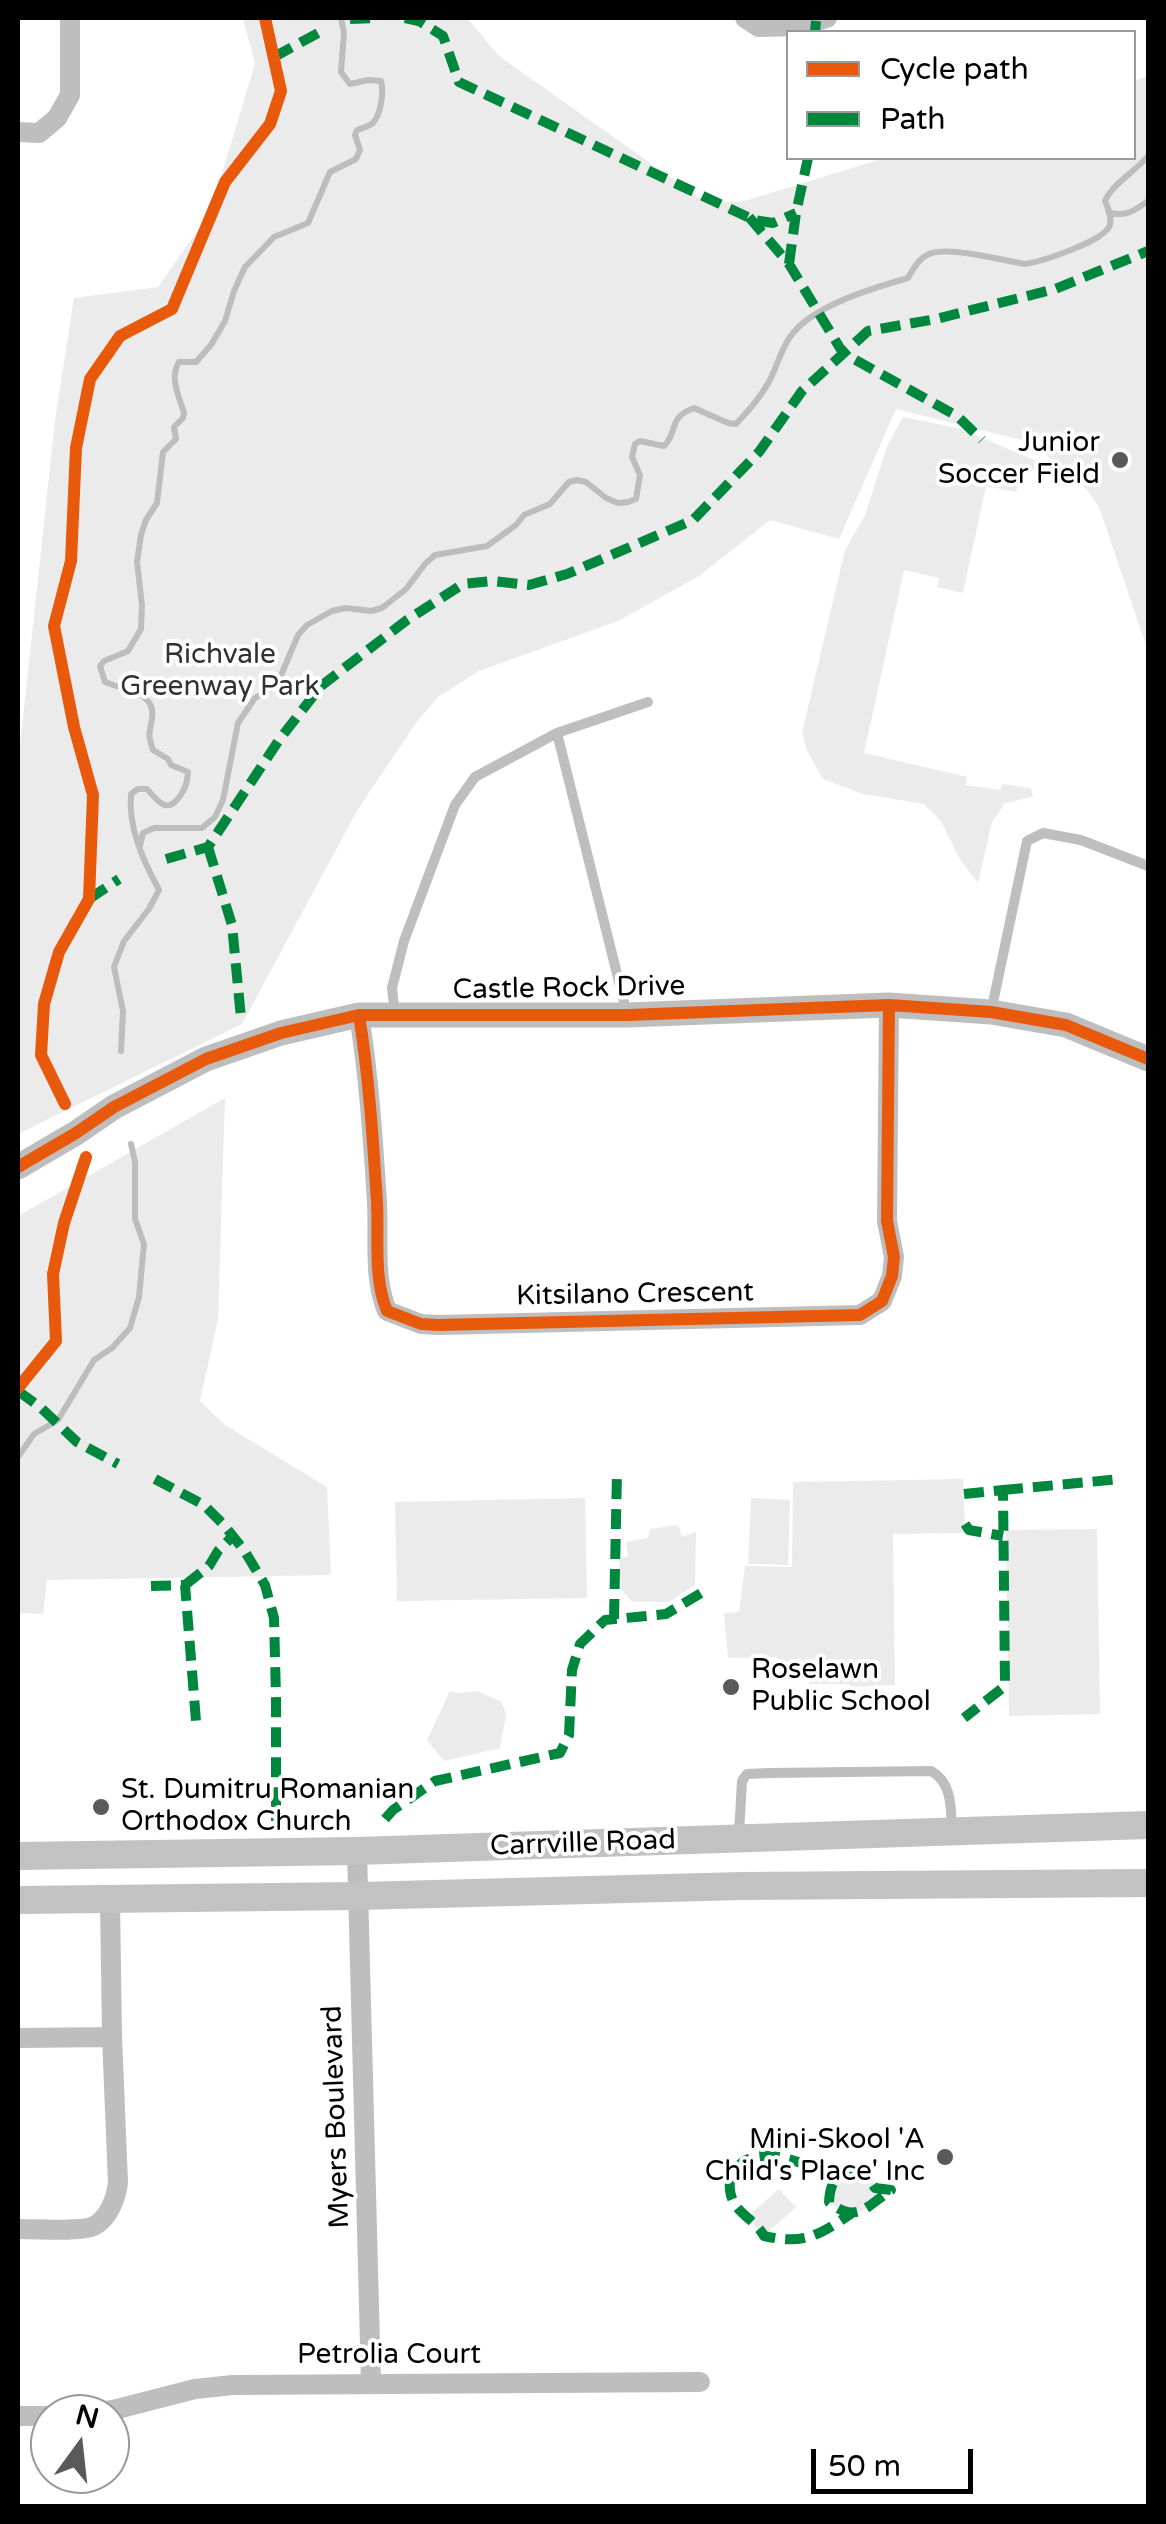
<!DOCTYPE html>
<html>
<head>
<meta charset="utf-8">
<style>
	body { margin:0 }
	#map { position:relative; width:1166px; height:2524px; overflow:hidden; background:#fff; font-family:"Varela Round",sans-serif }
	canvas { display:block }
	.frame { position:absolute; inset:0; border:20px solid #000; pointer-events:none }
	.legend { position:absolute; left:786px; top:30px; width:350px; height:130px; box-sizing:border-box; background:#fff; border:2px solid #999; margin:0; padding:12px 18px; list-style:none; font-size:30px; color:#000 }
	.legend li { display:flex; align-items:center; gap:20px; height:50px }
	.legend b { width:50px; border:2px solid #999 }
	.north { position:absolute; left:30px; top:2394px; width:100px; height:100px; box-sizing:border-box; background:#fff; border:2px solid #999; border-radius:50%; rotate:15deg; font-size:28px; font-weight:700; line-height:40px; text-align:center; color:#000 }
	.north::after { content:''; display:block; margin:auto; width:35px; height:45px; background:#595959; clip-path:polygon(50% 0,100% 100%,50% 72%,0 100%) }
	.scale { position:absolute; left:811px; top:2449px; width:162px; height:45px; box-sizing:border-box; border:5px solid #000; border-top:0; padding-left:12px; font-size:30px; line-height:35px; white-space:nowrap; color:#000; -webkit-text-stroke:8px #fff; paint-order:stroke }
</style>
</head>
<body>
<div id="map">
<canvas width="1166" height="2524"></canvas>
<div class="frame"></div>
<ul class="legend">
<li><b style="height:12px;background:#e8590c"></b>Cycle path</li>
<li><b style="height:12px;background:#00873e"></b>Path</li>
</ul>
<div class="north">N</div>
<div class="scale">50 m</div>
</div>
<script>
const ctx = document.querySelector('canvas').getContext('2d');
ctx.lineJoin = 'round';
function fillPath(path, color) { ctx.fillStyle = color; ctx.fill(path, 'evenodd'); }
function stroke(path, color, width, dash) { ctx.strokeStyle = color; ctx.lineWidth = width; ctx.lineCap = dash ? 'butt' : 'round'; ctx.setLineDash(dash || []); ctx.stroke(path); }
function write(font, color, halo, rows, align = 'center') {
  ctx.font = font + ' "Varela Round",sans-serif'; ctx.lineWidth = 8; ctx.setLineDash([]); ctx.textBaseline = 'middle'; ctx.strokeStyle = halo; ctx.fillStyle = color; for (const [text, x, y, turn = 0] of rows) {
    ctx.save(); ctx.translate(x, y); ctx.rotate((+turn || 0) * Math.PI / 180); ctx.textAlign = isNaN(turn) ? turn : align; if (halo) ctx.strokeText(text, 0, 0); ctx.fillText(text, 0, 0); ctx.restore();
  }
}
const green = new Path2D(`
	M243,18H467L499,56L704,201L741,202L885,158H1134V81L1148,76V651L1099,507L1077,476L1026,441L896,409L839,539L770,520L699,576L618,621L479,671L438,697L416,723L358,809L242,1024L18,1134V764L55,421L74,298L158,287L210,213L255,64Z
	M903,417L962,429L1041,463L1059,475L1022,467L1016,492L986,486L963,593L937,587L939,578L904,570L864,753L967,777L966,785L1000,790L1002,784L1031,788L1033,797L1005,803L992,822L978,883L959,858L941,821L924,804L863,794L823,779L808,753L802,733L845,550L865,515L888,444Z
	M225,1098L218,1319L200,1401L225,1425L327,1487L331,1575L47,1580L43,1614L18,1613V1216Z
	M963,1479L965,1533L893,1534L895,1685L851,1687L849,1684H809V1674L795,1662H779L777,1657L728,1658L724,1613L739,1612L745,1566L792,1567L793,1482Z
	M585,1498L587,1598L397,1601L395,1502Z
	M751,1498L790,1500L788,1565L748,1564Z
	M678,1525L682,1537L696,1532L695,1585L669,1602H632L621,1589L619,1559L628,1556L626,1542L648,1538L650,1529Z
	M1097,1529L1100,1714L1009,1716L1006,1530Z
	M450,1691L458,1693L477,1691L502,1702L506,1715L500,1748L444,1761L427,1740Z
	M849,2170C854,2171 860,2172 865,2175C893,2193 863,2230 829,2202C830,2184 834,2178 849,2170Z
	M779,2189L796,2207L764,2236L747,2217Z`);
const stream = new Path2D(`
	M1110,213C1127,217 1135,210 1148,201
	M140,846L143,833L154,828H202L215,817L223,800L238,723L255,698L277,685L298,635L307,625L332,611L346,608L371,611L382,608L406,589L425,564L435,555L487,546L516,525L524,515L550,504L569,482L577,480L586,482L606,498L618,503L628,502L636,499L640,475L632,457L635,444L640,441L664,446C679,431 667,418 694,408L728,423L736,424C749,410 761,397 770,380C777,366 781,350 790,337C811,306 873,288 908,278C914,268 918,259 929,254C947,246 1002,260 1024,264C1041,262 1105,241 1110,225C1112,217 1108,208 1105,201C1112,184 1136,171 1148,156
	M121,1051L123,1011L114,967L124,941L149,909L159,890C143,860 128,828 131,794L138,789H147C158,801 167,815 180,796C186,787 187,783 188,772L171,765L168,759L153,750C147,731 150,735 152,718C156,691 123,690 105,682L100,666L104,661L128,651L141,629L142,605L137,562L141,535L146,520L157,503L163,452L176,439L174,427L183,418L184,413C179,396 169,378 179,362H196L211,345L225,321L234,291L245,267L274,237L308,223L330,172L356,159L360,150L355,135L357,130C363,128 369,126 373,123C381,114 384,92 381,81L368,80L350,84L341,72L344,33L341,18
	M18,1457L34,1434L58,1420L94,1360L112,1348L130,1328L139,1297L144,1244L135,1219V1162L131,1144`);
const service = new Path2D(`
	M557,733L648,702
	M991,1012L1027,841L1043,833L1081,840L1148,866
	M395,1014L392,988L404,941L455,805L475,777L557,733L627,1014
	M739,1834L742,1781L747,1774L770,1773L931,1771C952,1782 951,1808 952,1830`);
const minor = new Path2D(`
	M745,18L759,27L799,26L827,18
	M18,132L39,133L57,118L70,95V18
	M359,1015C369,1077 373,1140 377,1202C379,1239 373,1277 387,1311L421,1324L438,1325L860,1315L882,1301L892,1276L894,1257L887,1221L889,1005
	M357,1851L371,2382
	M18,2038L112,2037
	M18,2229C34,2229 81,2232 94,2226C109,2218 116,2198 118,2183L112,2037L110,1899
	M82,2414L113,2410L195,2389L233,2385L700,2382
	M18,2416H50`);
const tertiary = new Path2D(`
	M18,1167L76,1133L114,1107L206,1059L281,1033L359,1015H628L889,1005L991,1012L1066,1025L1148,1059`);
const secondary = new Path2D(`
	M18,1856L357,1851L1148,1825
	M18,1900L358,1896L743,1886L1148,1883`);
const quiet = new Path2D(`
	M405,18L419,21L443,36L459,82L754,220L773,223L796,213
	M350,19L374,18
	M815,32L816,21
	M274,57L320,32
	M749,217L789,264L843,353L957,416L982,440
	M789,264L796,213L808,158
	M208,847L232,925L241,1018
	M166,859L208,847L279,740L321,686L407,620L463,584L492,581L529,585L567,574L693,520L759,452L802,391L868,331L936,319L1055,289L1148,251
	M89,899L119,879
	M18,1391L40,1407L77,1442L118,1464
	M155,1479L204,1505L223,1524L244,1550L265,1585L274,1618L276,1698V1821
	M1003,1490L1121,1479
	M964,1494L1003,1490L1005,1686L964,1718
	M965,1524L969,1530L1003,1536
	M185,1585L209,1566L218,1551L233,1536
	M151,1586L185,1585L196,1721
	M614,1619L617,1472
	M385,1819L393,1810L435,1781L560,1753L569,1735L572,1670L580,1644L605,1620L666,1614L706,1590
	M849,2170L866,2175L875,2188L891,2190C868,2205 857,2225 829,2202C830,2184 834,2178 849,2170Z
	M836,2177C809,2166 755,2139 734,2171C728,2179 729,2192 733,2201C740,2215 757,2222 764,2236C805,2245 819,2235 852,2213`);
const cycleway = new Path2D(`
	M359,1015C369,1077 373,1140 377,1202C379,1239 373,1277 387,1311L421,1324L438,1325L860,1315L882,1301L892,1276L894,1257L887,1221L889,1005
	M65,1104L41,1055L44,1004L59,952L89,899L93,795L74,727L54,626L71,561L76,448L90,379L120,336L172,309L225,182L270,124L281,91L265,18
	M18,1167L76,1133L114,1107L206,1059L281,1033L359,1015H628L889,1005L991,1012L1066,1025L1148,1059
	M18,1388L56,1341L53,1274L64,1223L86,1157`);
const markers = [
	[1120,460,10,"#595959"],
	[731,1687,10,"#595959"],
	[101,1807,10,"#595959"],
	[945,2157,10,"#595959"]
];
const poiNames = [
	["Junior",1100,444],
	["Soccer Field",1100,476],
	["Roselawn",751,1671,"left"],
	["Public School",751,1703,"left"],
	["St. Dumitru Romanian",121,1791,"left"],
	["Orthodox Church",121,1823,"left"],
	["Mini-Skool 'A",925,2141],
	["Child's Place' Inc",925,2173]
];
const parkNames = [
	["Richvale",220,656],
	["Greenway Park",220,688]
];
const streetNames = [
	["Castle Rock Drive",569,989,-1],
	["Kitsilano Crescent",635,1295,-1],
	["Carrville Road",583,1844,-2],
	["Myers Boulevard",337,2117,-92],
	["Petrolia Court",389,2356]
];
fillPath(green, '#ebebeb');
stroke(stream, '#bdbdbd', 6);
stroke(service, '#bebebe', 10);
stroke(minor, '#bebebe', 20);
stroke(tertiary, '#bebebe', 25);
stroke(secondary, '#c2c2c2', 28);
stroke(quiet, '#00873e', 10, [20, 10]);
stroke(cycleway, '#e8590c', 12);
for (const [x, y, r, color] of markers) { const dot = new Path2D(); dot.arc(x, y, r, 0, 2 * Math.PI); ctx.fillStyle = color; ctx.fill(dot); stroke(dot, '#fff', 4); }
write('28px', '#000', '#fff', poiNames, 'right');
write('28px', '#313131', '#fff', parkNames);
write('28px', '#000', '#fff', streetNames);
</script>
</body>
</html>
